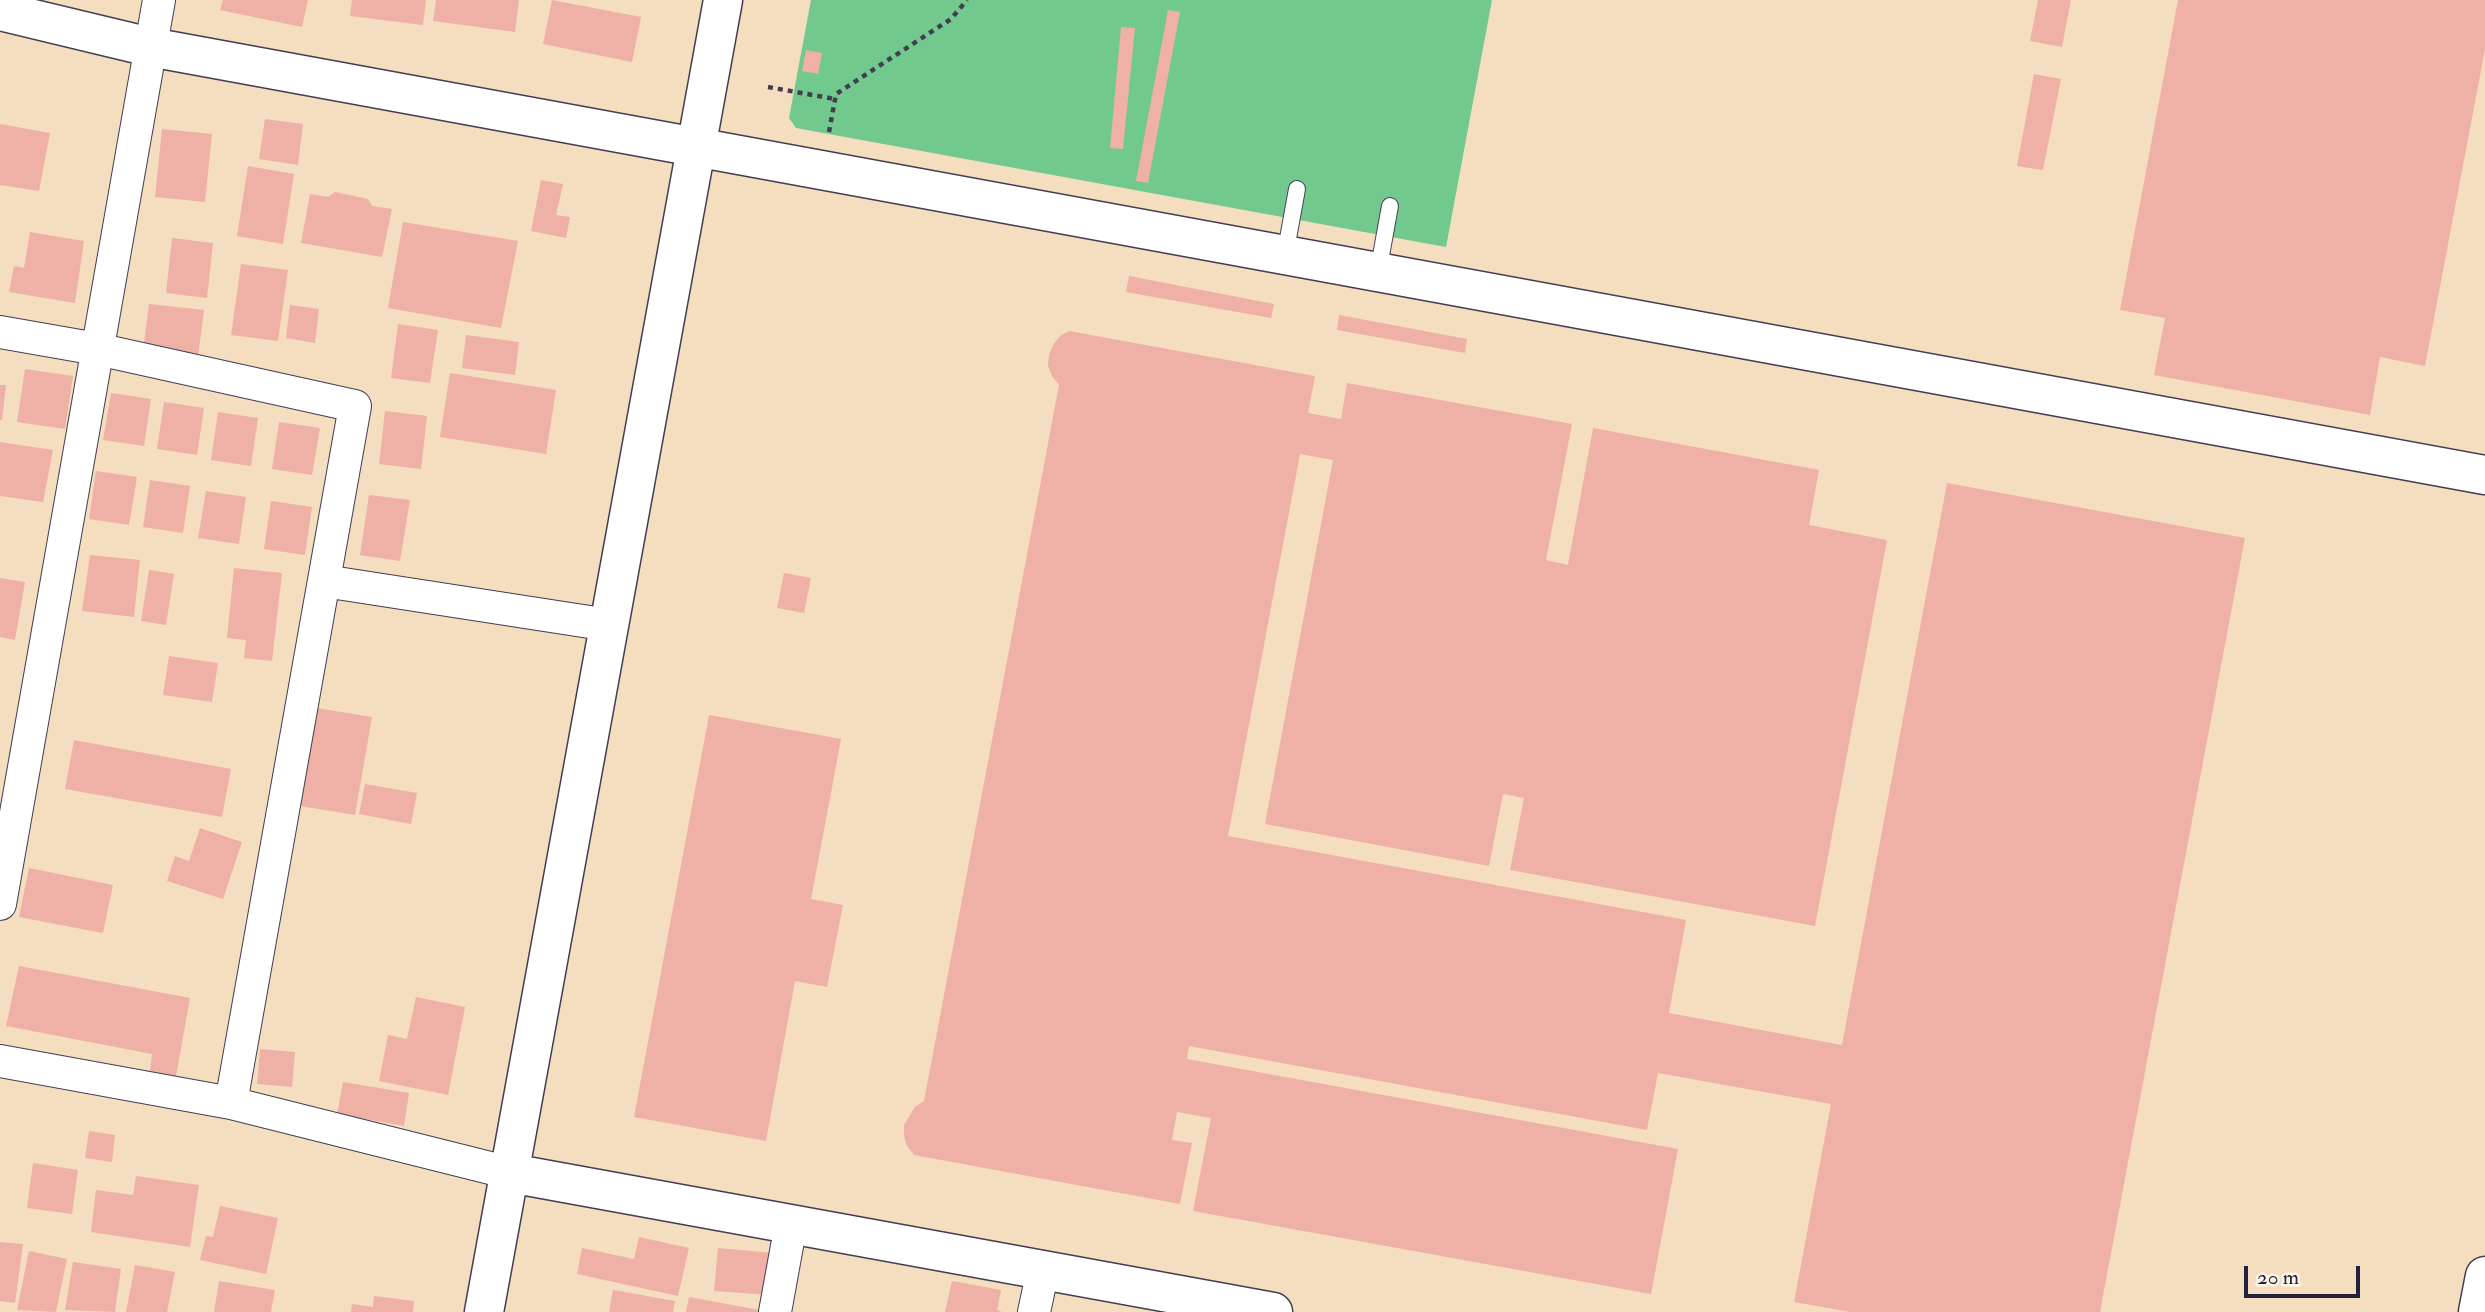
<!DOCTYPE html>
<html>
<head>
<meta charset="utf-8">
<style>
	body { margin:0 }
	#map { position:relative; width:2485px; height:1312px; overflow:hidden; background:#f5ddc0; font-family:"IM FELL Double Pica",serif }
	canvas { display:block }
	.scale { position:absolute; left:2244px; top:1266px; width:116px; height:32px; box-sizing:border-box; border:4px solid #22223b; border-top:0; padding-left:9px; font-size:21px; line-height:24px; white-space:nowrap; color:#22223b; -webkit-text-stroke:5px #fcf5e5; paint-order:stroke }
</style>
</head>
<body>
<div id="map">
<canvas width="2485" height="1312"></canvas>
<div class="scale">20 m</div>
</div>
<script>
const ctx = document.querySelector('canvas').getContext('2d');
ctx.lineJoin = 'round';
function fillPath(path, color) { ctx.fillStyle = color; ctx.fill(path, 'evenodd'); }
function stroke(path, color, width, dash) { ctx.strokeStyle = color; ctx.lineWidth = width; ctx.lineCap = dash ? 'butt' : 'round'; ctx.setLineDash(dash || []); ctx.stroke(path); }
const green = new Path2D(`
	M811,0H1492L1446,247L796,128L789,118Z`);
const building = new Path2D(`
	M223,0H308L302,27L220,10Z
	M352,0H426L423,25L350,16Z
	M436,0H519L515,32L433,21Z
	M552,0L641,17L632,62L543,44Z
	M2038,0H2071L2062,47L2030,41Z
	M2178,0H2485V49L2425,366L2380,357L2370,415L2154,375L2165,318L2120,310Z
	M1168,10L1180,12L1148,183L1136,181Z
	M1121,27L1135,28L1123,149L1110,148Z
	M806,50L822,53L818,74L802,71Z
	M2034,74L2061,79L2043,170L2017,166Z
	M265,119L303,124L298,165L259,159Z
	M0,124L50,133L39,191L0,185Z
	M162,129L212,134L205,202L155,197Z
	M248,166L294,174L283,244L237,236Z
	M541,180L563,184L556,215L570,217L566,238L531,231Z
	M335,192L368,199L372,206L392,209L382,257L301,243L310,194L328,197Z
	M403,222L518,241L501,328L388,308Z
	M30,232L84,241L75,303L9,292L14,266L24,268Z
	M172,238L213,243L207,298L166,293Z
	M241,264L288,270L278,341L231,335Z
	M1129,276L1274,304L1271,318L1126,292Z
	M149,304L204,310L198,357L143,350Z
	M290,305L319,309L315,343L286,338Z
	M1339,315L1467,339L1465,353L1337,330Z
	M398,324L438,330L430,383L391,378Z
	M1069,331L1315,376L1308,413L1341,419L1347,383L1572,424L1546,560L1568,565L1593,428L1819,470L1809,525L1887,540L1815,926L1510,870L1524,798L1503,794L1489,866L1265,824L1333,460L1300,454L1228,836L1686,920L1669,1013L1842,1045L1947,483L2245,538L2100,1312H1851L1794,1302L1831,1104L1658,1073L1647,1130L1189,1046L1187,1059L1678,1149L1651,1294L1193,1211L1211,1118L1177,1112L1172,1140L1192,1143L1180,1204L914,1155L907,1146L904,1136V1125L915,1107L924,1101L1059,385L1052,376L1048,366L1049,355L1053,345L1060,336Z
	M466,335L519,342L515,375L462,368Z
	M25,369L73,376L65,429L17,422Z
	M450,373L556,390L546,454L440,437Z
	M0,385H6L2,420H0Z
	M111,393L151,399L144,446L103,440Z
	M164,402L204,408L197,455L157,449Z
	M385,411L427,416L421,469L379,464Z
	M218,412L258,418L251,466L211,460Z
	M279,422L320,428L312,475L272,469Z
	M0,442L53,450L43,502L0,496Z
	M96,471L137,477L129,525L89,519Z
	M150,480L190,486L183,533L143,527Z
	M206,491L246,497L239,544L198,538Z
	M369,495L410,500L400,561L360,555Z
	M271,501L312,507L305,555L264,549Z
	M90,555L140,560L134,617L82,611Z
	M234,568L282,573L272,661L244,658L246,640L227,638Z
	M149,570L174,574L166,625L141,621Z
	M784,573L811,578L804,613L777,608Z
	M0,578L25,582L15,640L0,637Z
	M169,656L218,663L212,702L163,695Z
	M317,708L372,717L355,815L300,806Z
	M709,715L841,739L811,899L843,905L827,987L795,981L766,1141L634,1117Z
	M74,740L231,769L222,817L65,789Z
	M365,784L417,793L411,824L359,814Z
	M200,828L242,842L223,899L167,881L175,856L189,861Z
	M29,868L113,885L103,933L19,917Z
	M19,966L190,998L176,1076L150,1072L152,1054L6,1026Z
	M416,997L465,1007L448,1095L379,1081L388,1035L407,1039Z
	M260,1049L295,1052L292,1087L257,1084Z
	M343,1082L409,1093L404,1126L337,1114Z
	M89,1131L115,1135L112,1162L85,1158Z
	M33,1163L78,1170L72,1214L27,1208Z
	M136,1176L199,1185L190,1247L91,1232L96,1190L133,1195Z
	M220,1206L278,1218L266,1274L200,1260L206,1236L213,1237Z
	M639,1237L689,1248L678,1296L577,1274L582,1248L634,1259Z
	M0,1242L23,1244L15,1303L0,1301Z
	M718,1248L773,1253L769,1295L714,1291Z
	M29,1251L67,1259L56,1312L17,1310Z
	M73,1262L121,1269L115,1312L65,1310Z
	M135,1265L175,1272L167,1312H126Z
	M219,1281L275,1290L271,1312H214Z
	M952,1281L1001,1290L997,1310L1002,1312H945Z
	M613,1290L675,1301L673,1312H609Z
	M374,1296L414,1301L413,1312H351L352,1304L373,1307Z
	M689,1297L765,1311V1312H686Z`);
const path = new Path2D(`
	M768,87L835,99
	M829,132L836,94L951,19L967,0`);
const service = new Path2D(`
	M1285,255L1297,189
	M1378,272L1390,206`);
const minor = new Path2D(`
	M0,332L97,349L355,406L231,1103
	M324,581L609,625
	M0,904L159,0
	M0,1061L231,1103L510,1173
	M775,1312L791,1224
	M1034,1312L1043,1270`);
const tertiary = new Path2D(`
	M0,11L150,47L2485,475
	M510,1173L1273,1312
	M484,1312L723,0
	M2478,1312L2485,1276`);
fillPath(green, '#72c98e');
fillPath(building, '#efb0a5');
stroke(service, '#423e4f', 18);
stroke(minor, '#423e4f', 34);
stroke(tertiary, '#423e4f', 41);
stroke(path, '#423e4f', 4.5, [5, 5]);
stroke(service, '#fff', 16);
stroke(minor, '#fff', 32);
stroke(tertiary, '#fff', 38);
</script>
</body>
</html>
